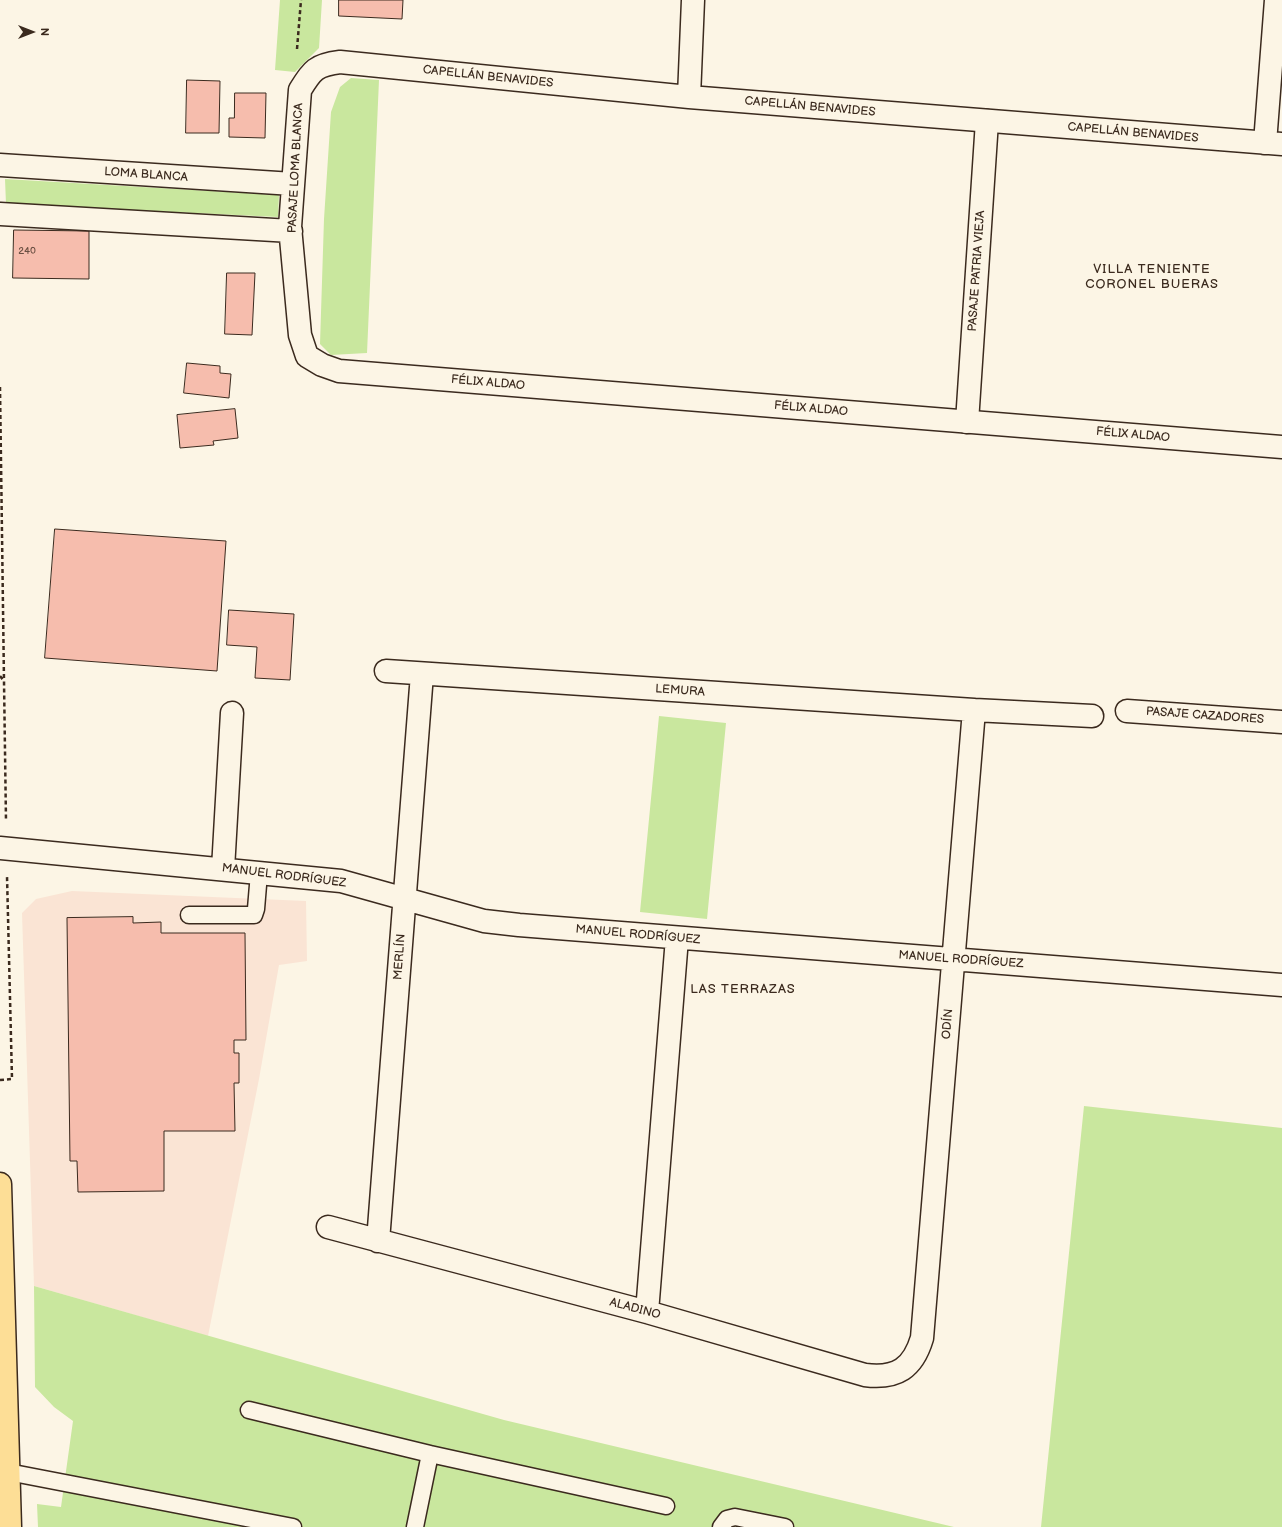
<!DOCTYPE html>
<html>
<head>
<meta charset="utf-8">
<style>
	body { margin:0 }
	#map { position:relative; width:1282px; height:1527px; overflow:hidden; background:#fcf5e5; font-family:"Balsamiq Sans",sans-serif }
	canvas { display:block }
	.north { position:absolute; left:12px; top:12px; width:40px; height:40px; -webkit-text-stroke:3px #fcf5e5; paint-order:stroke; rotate:90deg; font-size:11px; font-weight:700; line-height:16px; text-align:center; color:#3b2a1e }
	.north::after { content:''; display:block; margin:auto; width:14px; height:18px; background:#3b2a1e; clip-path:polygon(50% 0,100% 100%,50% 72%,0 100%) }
</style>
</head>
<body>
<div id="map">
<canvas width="1282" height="1527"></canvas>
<div class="north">N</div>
</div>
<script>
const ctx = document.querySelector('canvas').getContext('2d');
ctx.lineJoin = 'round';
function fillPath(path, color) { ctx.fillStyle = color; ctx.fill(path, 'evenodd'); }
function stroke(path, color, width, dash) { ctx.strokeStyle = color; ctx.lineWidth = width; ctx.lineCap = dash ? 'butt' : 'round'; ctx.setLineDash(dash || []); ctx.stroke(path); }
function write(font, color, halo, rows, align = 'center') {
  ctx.font = font + ' "Balsamiq Sans",sans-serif'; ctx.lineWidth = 3; ctx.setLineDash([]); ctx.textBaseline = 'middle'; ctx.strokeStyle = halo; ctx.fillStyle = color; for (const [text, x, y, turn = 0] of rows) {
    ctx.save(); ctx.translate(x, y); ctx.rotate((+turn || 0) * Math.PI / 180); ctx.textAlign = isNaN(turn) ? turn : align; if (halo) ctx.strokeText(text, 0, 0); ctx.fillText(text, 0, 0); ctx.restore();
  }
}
const built = new Path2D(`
	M72,891L306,901L307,961L279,965L259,1079L208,1336L34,1286L22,913L36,899Z`);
const green = new Path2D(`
	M280,0H322L319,48L295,72L275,70Z
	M351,78L379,80L367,353L331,355L320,344L324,219L331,112L340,87Z
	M5,179L279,195L278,217L6,204Z
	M659,716L726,723L707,919L640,912Z
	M1084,1106L1282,1128V1527H1041Z
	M34,1286L504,1420L954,1527H38L37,1504L61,1507L73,1421L54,1407L35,1387Z`);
const building = new Path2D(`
	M339,0H403L402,19L339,16Z
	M187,80L220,81L219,133H186Z
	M235,93H266L265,138L229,137V118H234Z
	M14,230L89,231V279L13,278Z
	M227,273H255L252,335L225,334Z
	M187,363L220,366V373L231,374L229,398L184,393Z
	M235,409L238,438L213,441L214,445L180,448L177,415Z
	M55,529L226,541L217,671L45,658Z
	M229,610L294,614L290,680L255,678L257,647L227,645Z
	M133,917V923L161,922V933H245L246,1040H234V1053H239V1083H234L235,1131H164V1191L78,1192L77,1161H70L67,918Z`);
const path = new Path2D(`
	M297,49L301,0
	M0,387L4,681
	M0,676L4,681L6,821
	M0,1080L12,1079L7,876`);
const service = new Path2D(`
	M189,915H254L256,909L259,873
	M249,1410L430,1454
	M8,1472L293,1527
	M415,1527L430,1454L666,1506
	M721,1527L727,1519L735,1517L785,1527`);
const pedestrian = new Path2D(`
	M967,422L987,121`);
const minor = new Path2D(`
	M689,97L693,0
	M1265,143L1276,0
	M1282,144L689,97L340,62C316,65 312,70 300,90L290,227L300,335L307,356L322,365L339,371L1282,447
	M0,165L293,184
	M0,214L291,231
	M386,671L974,710L1092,716
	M1127,711L1282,722
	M0,848L341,881L484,921L519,925L1282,985
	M223,869L232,713
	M328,1227L647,1312L865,1375C897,1379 913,1368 922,1338L974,710
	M378,1241L422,674
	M647,1312L677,938`);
const primary = new Path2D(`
	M0,1184L10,1527`);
const numberNames = [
	["240",27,251]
];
const streetNames = [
	["CAPELLÁN BENAVIDES",488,77,6],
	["CAPELLÁN BENAVIDES",810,107,5],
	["CAPELLÁN BENAVIDES",1133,133,5],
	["PASAJE LOMA BLANCA",296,168,-87],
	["LOMA BLANCA",146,175,4],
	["PASAJE PATRIA VIEJA",977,271,-86],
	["FÉLIX ALDAO",488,383,5],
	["FÉLIX ALDAO",811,409,5],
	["FÉLIX ALDAO",1133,435,5],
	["LEMURA",680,691,4],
	["PASAJE CAZADORES",1205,716,4],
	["MANUEL RODRÍGUEZ",284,876,7],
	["MANUEL RODRÍGUEZ",638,935,5],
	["MERLÍN",400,957,-86],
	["MANUEL RODRÍGUEZ",961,960,4],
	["ODÍN",948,1024,-85],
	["ALADINO",635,1309,15]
];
const neighbourhoodNames = [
	["VILLA TENIENTE",1152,270],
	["CORONEL BUERAS",1152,285],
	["LAS TERRAZAS",743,990]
];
fillPath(built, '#fae4d4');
fillPath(green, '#c9e79e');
fillPath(building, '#f6bdad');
stroke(building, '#3b2a1e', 1);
stroke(service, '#3b2a1e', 19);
stroke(pedestrian, '#3b2a1e', 25);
stroke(minor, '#3b2a1e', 25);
stroke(primary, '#3b2a1e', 25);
stroke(path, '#3b2a1e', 2.5, [4, 3]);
stroke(service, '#fcf5e5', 16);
stroke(pedestrian, '#fcf5e5', 22);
stroke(minor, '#fcf5e5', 22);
stroke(primary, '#fdde96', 22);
write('10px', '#6a4f42', null, numberNames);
write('12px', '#3b2a1e', '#fcf5e5', streetNames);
ctx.letterSpacing = '1px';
write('13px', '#3b2a1e', '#fcf5e5', neighbourhoodNames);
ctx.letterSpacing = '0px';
</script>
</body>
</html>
